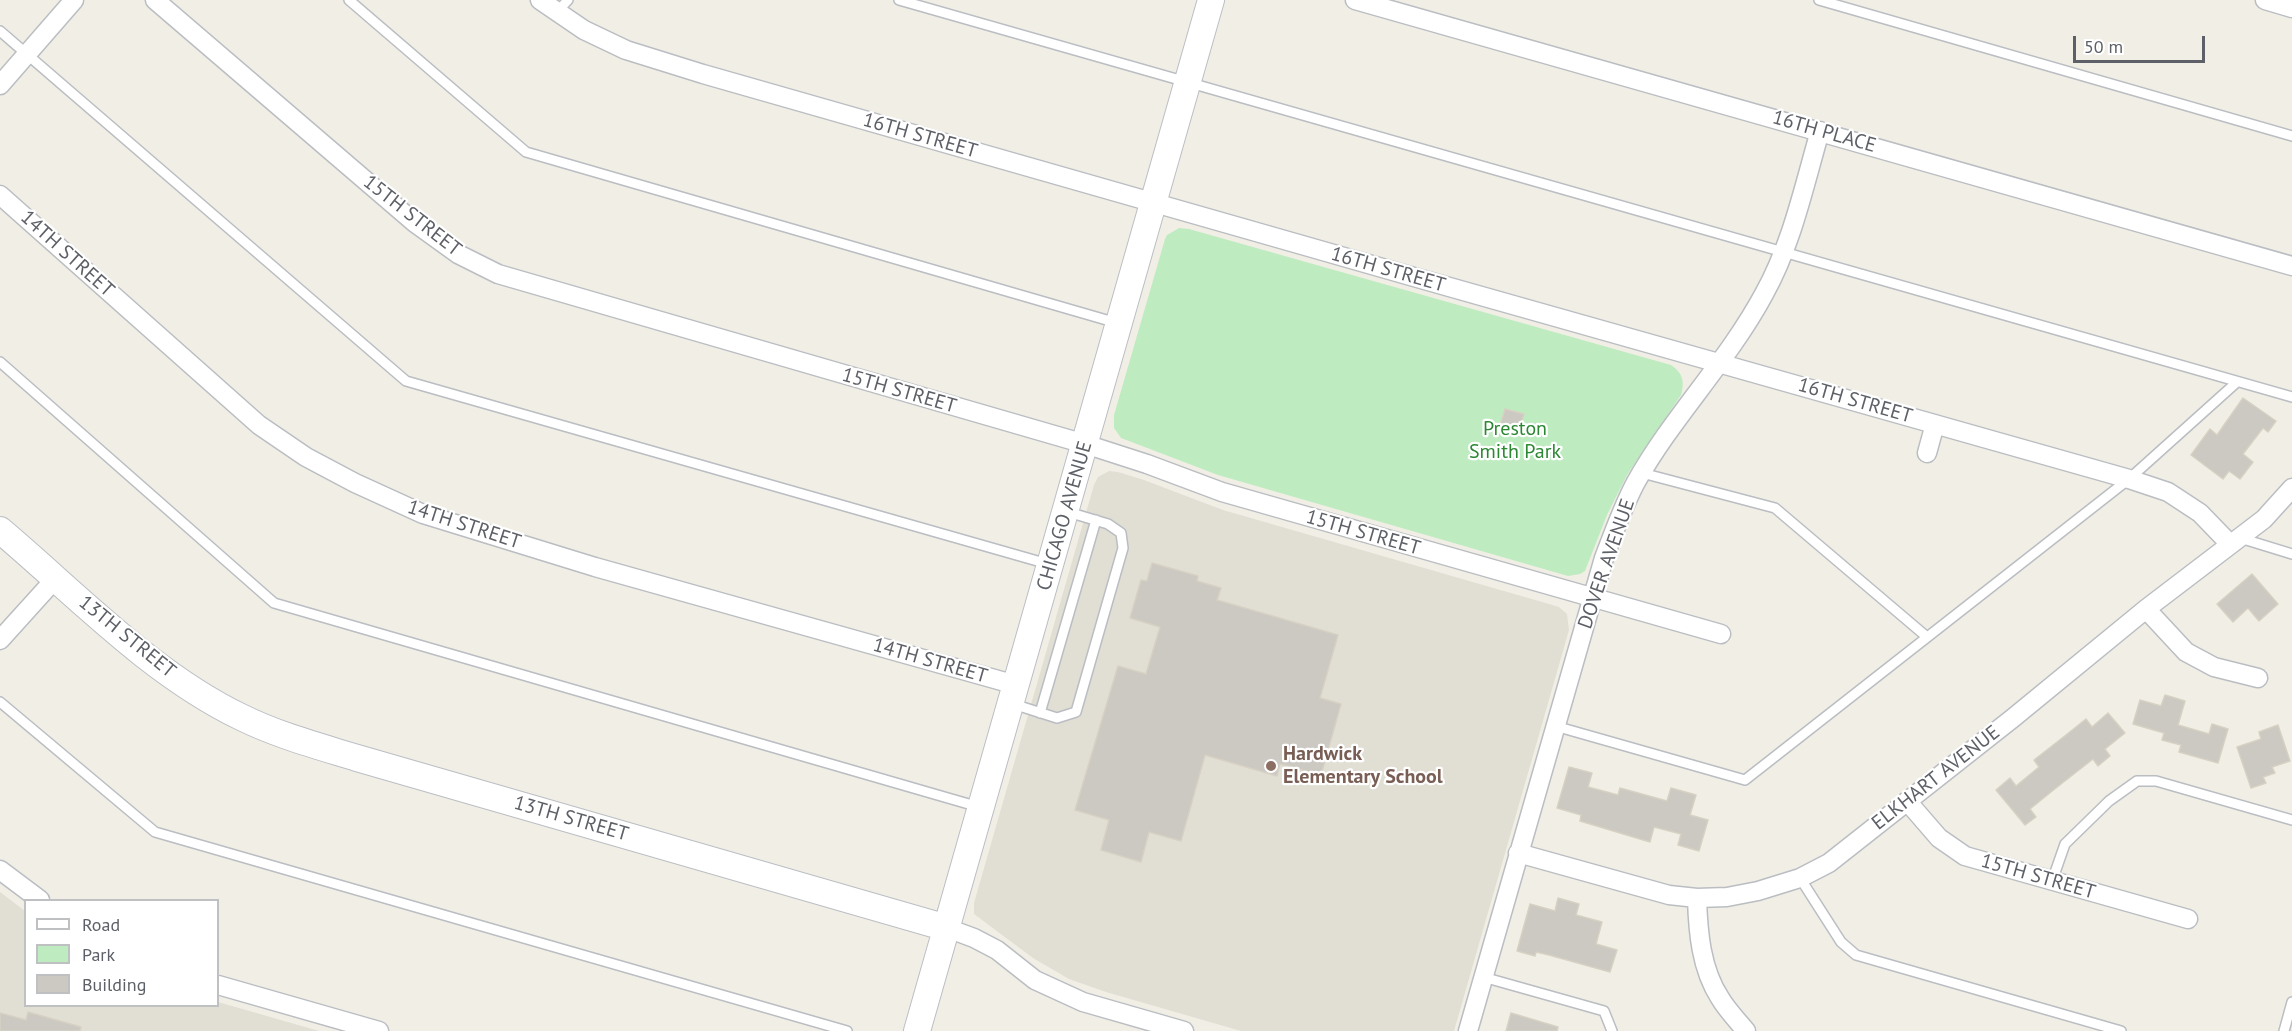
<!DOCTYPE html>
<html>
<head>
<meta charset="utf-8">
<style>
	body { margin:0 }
	#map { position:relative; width:2292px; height:1031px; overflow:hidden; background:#f1efe5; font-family:"PT Sans",sans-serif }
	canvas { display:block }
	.legend { position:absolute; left:24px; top:899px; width:195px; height:108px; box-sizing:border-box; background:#fff; border:2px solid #bec0c2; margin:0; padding:8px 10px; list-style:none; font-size:18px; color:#5d6167 }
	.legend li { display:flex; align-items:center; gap:12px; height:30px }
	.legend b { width:30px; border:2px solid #bec0c2 }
	.scale { position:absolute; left:2073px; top:36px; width:132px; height:27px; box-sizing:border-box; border:3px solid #5d6167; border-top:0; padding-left:8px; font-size:18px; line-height:21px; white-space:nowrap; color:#5d6167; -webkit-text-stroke:4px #fff; paint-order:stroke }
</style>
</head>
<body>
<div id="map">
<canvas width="2292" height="1031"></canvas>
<ul class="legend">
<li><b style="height:8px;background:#fff"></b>Road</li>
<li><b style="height:16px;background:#bfebc1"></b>Park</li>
<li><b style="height:16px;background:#ccc8c2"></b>Building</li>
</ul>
<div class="scale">50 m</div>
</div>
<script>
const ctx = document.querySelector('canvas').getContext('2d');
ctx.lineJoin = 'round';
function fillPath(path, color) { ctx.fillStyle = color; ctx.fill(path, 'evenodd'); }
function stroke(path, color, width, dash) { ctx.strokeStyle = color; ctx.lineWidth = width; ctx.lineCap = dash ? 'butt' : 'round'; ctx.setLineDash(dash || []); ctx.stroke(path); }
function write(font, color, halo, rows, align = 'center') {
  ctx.font = font + ' "PT Sans",sans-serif'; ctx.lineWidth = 4.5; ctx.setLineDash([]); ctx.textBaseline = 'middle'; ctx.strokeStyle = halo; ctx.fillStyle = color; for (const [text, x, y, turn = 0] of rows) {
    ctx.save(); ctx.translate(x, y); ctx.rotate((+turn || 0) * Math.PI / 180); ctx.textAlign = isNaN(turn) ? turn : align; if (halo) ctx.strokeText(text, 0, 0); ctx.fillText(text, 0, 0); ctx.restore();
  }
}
const education = new Path2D(`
	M1109,471L1118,472L1144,480L1223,510L1549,604L1559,607L1567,614L1569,630L1454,1031H1241L1106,992L1069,979L1033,958L974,914V903L1094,485L1098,477Z
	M0,892L25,911L26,1006H218V1002L319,1031H0Z`);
const green = new Path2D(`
	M1179,228L1189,229L1671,365C1683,373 1685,382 1681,395L1627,475L1607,515L1585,571L1580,574L1568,576L1218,475L1121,438L1114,428V415L1165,239L1167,235Z`);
const building = new Path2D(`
	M2243,398L2276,421L2268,432L2263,428L2243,454L2253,462L2240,479L2229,471L2223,479L2191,455L2210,429L2217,435Z
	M1505,409L1524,414L1518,434L1499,429Z
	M1152,563L1198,576L1197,581L1221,588L1217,600L1338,635L1320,698L1341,704L1321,775L1280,764L1277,776L1205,755L1181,841L1149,832L1141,862L1101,850L1109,820L1075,810L1118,666L1146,674L1160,627L1130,618L1141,580L1147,581Z
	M2252,574L2278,604L2259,621L2248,608L2233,622L2217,604Z
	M2165,695L2185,701L2178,725L2209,734L2212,724L2228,729L2218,763L2179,752L2181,745L2162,740L2164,733L2133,724L2140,700L2161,706Z
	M2108,713L2125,733L2105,749L2110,756L2098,766L2093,759L2056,788L2030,809L2036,817L2025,825L1996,790L2010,778L2016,786L2039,767L2034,760L2066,735L2086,719L2092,727Z
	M2278,725L2290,761L2272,767L2275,773L2263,777L2266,783L2251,788L2237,747L2261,739L2259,732Z
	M1569,767L1592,773L1588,787L1618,795L1620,788L1667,801L1671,788L1696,795L1690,815L1708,820L1699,851L1678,845L1681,834L1654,827L1650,842L1580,821L1581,815L1557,808Z
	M1558,898L1579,904L1576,915L1602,922L1596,944L1617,950L1610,972L1549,955L1536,952L1535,956L1517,951L1530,904L1555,911Z
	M28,1012L81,1027L80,1031H0V1013L26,1020Z
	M1511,1013L1558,1027L1557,1031H1506Z`);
const lane = new Path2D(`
	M349,0L526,152L1117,323
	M899,0L2292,397
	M1819,0L2292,136
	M557,12L568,0
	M0,31L406,381L1048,564
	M0,362L274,603L979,807
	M1642,473L1775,508L1927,637
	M2240,538L2292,554
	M0,702L155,832L847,1031
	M1013,704L1057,718L1076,712L1123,548L1121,533L1108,524L1068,512
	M1040,713L1096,520
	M1555,726L1745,780L2129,479L2237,382
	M1800,878L1841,942L1856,955L2121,1031
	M2052,881L2065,844L2109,801L2137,781H2156L2292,820
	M1483,977L1604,1011L1612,1031
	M2284,1031L2292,1002`);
const street = new Path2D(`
	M155,0L415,223L458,254L498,274L1085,444L1147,464L1222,492L1721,634
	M540,0L584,30L626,50L703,74L1421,279L2129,479L2168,492L2200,513L2229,543
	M1355,0L2292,266
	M2265,0L2292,8
	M0,85L74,0
	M0,195L259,425L306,457L355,483L423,514L595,567L1016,685
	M1927,453L1935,424
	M2146,609L2186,652L2214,667L2258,678
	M0,640L56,578
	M1907,801L1939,838L1965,856L2188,919
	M1518,853L1669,895L1697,898L1727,897L1758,891L1800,878L1829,863L2013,718L2146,609L2264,519L2292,488
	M0,870L40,900
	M1697,898C1698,932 1701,969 1720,998C1727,1010 1737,1020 1746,1031
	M947,928L974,938L997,950L1035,980L1083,1002L1184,1031
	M218,985L379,1031
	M1468,1031L1604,558C1614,532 1623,506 1636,482C1673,416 1728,361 1764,294C1792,244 1804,186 1820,131`);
const secondary = new Path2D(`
	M0,530C76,594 150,673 241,717C277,735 318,746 357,758L947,928
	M917,1031L1211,0`);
const markers = [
	[1271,766,6,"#8d6e63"]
];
const streetNames = [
	["16TH PLACE",1824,132,16],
	["16TH STREET",920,136,16],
	["15TH STREET",412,216,38],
	["14TH STREET",67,254,42],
	["16TH STREET",1388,270,16],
	["15TH STREET",899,391,16],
	["16TH STREET",1855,401,16],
	["CHICAGO AVENUE",1065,516,-74],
	["14TH STREET",464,525,18],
	["15TH STREET",1363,533,16],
	["DOVER AVENUE",1607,564,-71],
	["13TH STREET",127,637,39],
	["14TH STREET",930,661,16],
	["ELKHART AVENUE",1936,778,-38],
	["13TH STREET",571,819,16],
	["15TH STREET",2038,877,16]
];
const parkNames = [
	["Preston",1515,429],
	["Smith Park",1515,452]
];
const educationNames = [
	["Hardwick",1283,754],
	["Elementary School",1283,777]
];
fillPath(education, '#e1ded4');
fillPath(green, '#bfebc1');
fillPath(building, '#ccc8c2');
stroke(building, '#d6d1c3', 1.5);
stroke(lane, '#babdc2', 12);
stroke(street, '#babdc2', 21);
stroke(secondary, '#bbbec4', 28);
stroke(lane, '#fff', 9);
stroke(street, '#fff', 18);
stroke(secondary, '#fff', 26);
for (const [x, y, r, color] of markers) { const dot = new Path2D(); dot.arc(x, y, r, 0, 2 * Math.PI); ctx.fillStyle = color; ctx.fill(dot); stroke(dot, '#fff', 2); }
write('20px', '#5d6167', '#fff', streetNames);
write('20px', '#2c8733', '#fff', parkNames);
write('bold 20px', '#785e54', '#fff', educationNames, 'left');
</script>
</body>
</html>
